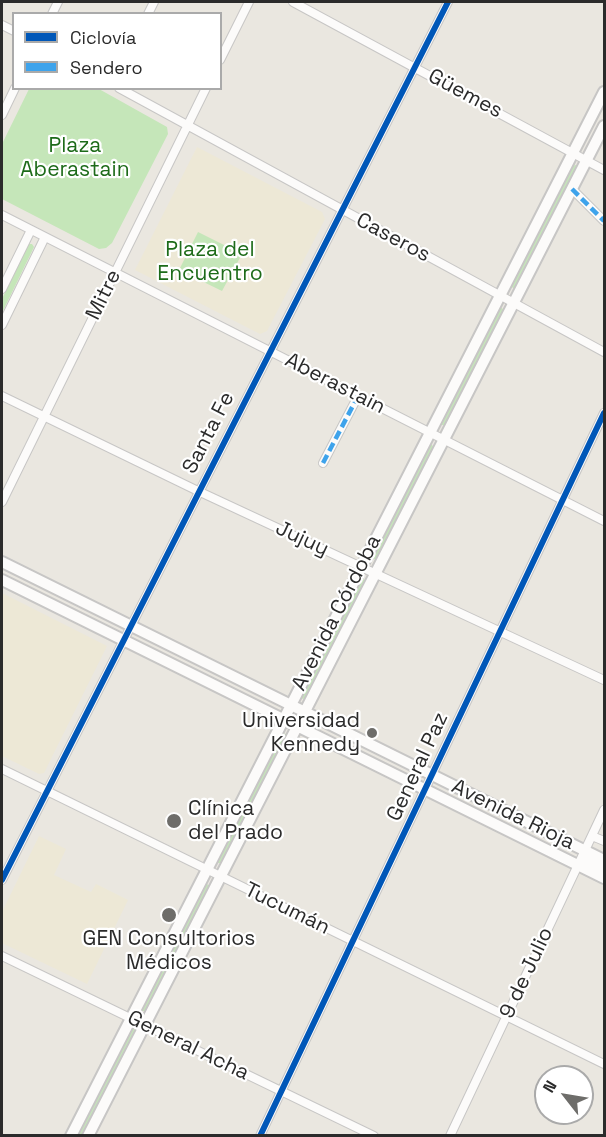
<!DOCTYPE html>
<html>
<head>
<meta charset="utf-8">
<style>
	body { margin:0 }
	#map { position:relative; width:606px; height:1137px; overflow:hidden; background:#eae7e0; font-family:"Space Grotesk",sans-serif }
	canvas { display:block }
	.frame { position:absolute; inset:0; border:3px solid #2b2b2b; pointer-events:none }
	.legend { position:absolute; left:12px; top:12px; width:210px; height:78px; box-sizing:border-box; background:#fff; border:2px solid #aaa; margin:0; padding:8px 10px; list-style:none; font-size:18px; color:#2b2b2b }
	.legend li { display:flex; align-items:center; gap:12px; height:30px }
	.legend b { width:30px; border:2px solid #aaa }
	.north { position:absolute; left:534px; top:1065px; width:60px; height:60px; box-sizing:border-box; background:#fff; border:2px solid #aaa; border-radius:50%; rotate:301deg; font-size:16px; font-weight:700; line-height:24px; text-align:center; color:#2b2b2b }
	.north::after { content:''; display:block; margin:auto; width:21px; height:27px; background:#6e6d6a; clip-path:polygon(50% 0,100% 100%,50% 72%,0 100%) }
</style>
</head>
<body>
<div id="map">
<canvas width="606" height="1137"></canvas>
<div class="frame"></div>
<ul class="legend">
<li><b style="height:8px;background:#0057b8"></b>Ciclovía</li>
<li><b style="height:8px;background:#3ea3eb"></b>Sendero</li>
</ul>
<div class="north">N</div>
</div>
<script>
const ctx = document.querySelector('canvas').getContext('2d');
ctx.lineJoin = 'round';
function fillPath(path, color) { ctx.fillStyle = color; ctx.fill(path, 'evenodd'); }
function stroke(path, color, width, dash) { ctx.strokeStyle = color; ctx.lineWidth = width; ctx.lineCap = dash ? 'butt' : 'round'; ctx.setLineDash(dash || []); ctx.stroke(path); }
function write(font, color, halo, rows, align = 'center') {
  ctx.font = font + ' "Space Grotesk",sans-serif'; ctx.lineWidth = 4.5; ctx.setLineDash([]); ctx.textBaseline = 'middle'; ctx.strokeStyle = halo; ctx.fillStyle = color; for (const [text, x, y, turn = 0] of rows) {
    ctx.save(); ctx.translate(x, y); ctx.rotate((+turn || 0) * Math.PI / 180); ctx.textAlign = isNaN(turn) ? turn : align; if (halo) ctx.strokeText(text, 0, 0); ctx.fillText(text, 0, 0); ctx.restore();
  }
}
const education = new Path2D(`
	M197,147L322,212L325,219L267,331L260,334L135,270Z
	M2,593L107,646L44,773L39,774L2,756Z
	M39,836L66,849L54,875L91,892L96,884L128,900L87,984L2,943V912Z`);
const green = new Path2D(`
	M29,89H99L167,127L168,134L112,243L106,248L99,249L2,199V144Z
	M576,165L578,168L516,288H513L510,285L572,166Z
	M198,232L242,254L222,291L179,270Z
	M28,244H32L34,247L2,313V299Z
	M502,308L504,312L446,425H442L440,422L498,309Z
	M428,445H432L434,448L378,559H374L372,557Z
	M363,579L366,582L306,698L303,699L300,697L360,580Z
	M281,733L286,734V738L222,863H218L217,860Z
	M205,883L210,886L146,1011H143L141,1009Z
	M130,1029H134L136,1032L83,1135L76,1136Z`);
const street = new Path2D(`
	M293,2L604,170
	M52,14L58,2
	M148,14L154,2
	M2,25L14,31
	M220,60L249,2
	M119,88L604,352
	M2,115L15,88
	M572,189L604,221
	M2,215L604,521
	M2,289L31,230
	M2,325L45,237
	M2,396L198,491L604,680
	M323,463L358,396
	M2,502L206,88
	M2,769L604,1064
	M592,836L604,841
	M2,880L448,2
	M2,956L374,1136
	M260,1136L604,413
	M450,1136L604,810`);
const secondary = new Path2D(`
	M2,562L604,860
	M2,580L604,878
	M578,864L587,861L604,869
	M71,1136L604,92
	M88,1136L604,126`);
const quiet = new Path2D(`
	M572,189L604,221
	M323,463L358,396`);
const cycleway = new Path2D(`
	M2,880L448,2
	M260,1136L604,413`);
const markers = [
	[372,733,6,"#6e6d6a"],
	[174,821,8,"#6e6d6a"],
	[169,915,8,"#6e6d6a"]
];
const streetNames = [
	["Güemes",465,94,28],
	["Caseros",393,238,28],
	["Mitre",104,295,-64],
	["Aberastain",335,384,27],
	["Santa Fe",209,433,-63],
	["Jujuy",302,539,25],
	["Avenida Córdoba",337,613,-63],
	["General Paz",418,767,-65],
	["Avenida Rioja",513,815,26],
	["Tucumán",287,909,26],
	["9 de Julio",527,973,-65],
	["General Acha",188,1046,26]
];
const parkNames = [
	["Plaza",75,146],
	["Aberastain",75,170],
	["Plaza del",210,250],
	["Encuentro",210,274]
];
const poiNames = [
	["Universidad",360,721],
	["Kennedy",360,745],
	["Clínica",188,809,"left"],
	["del Prado",188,833,"left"],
	["GEN Consultorios",169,939,"center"],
	["Médicos",169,963,"center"]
];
fillPath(education, '#ede8d6');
fillPath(green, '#c5e6b9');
stroke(street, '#c7c6c5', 10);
stroke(secondary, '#c7c6c5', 14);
stroke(street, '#fcfbfa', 8);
stroke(secondary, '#fcfbfa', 10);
stroke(quiet, '#3ea3eb', 4.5, [9, 4.5]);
stroke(cycleway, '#0057b8', 6);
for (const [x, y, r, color] of markers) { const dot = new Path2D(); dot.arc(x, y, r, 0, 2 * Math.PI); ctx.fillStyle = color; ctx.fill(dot); stroke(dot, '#fff', 2); }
write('21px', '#2b2b2b', '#fff', streetNames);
write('21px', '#1d6b19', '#fff', parkNames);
write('21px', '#2b2b2b', '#fff', poiNames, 'right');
</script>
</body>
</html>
